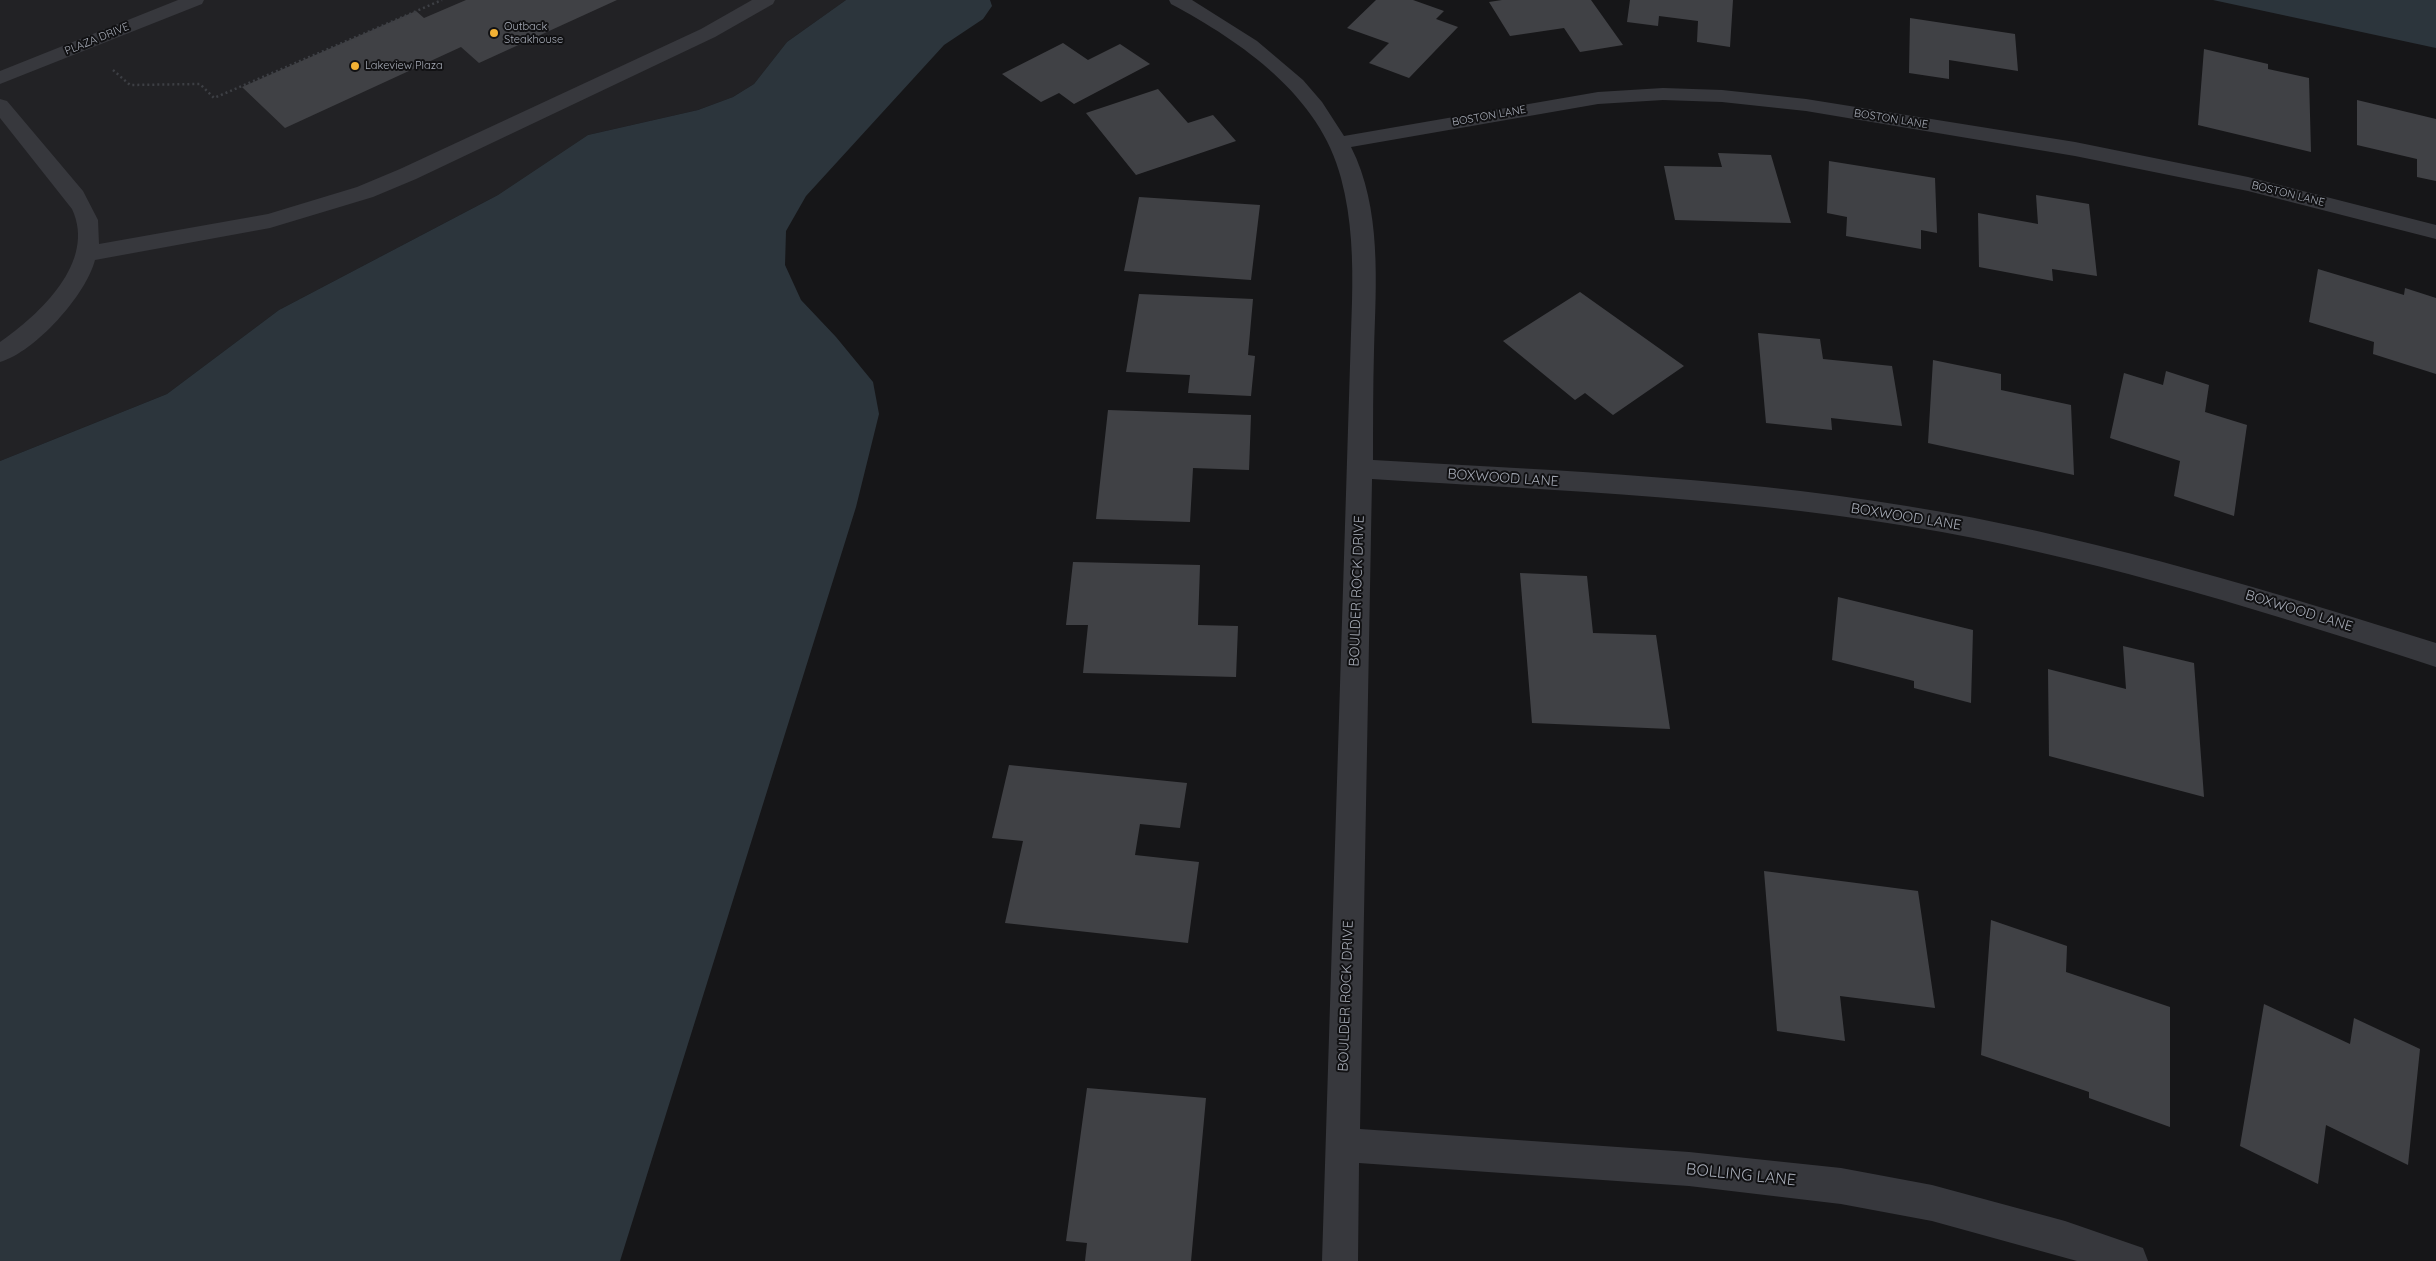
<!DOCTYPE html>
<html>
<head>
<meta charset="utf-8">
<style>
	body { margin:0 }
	canvas { display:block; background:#161618 }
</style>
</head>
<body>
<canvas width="2436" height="1261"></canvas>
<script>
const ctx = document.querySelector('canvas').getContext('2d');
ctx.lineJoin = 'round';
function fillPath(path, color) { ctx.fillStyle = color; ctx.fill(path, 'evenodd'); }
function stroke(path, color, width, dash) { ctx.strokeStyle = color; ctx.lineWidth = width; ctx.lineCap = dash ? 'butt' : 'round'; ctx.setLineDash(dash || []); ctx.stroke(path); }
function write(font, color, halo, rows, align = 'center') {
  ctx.font = font + ' Quicksand,sans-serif'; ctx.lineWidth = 4; ctx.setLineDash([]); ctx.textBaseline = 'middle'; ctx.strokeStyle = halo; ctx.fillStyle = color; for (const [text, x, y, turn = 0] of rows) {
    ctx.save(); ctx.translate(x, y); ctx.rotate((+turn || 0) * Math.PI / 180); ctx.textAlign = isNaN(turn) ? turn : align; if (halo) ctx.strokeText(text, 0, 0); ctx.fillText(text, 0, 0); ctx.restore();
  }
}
const built = new Path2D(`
	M0,0H846L787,42L754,84L733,97L698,110L588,135L498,195L279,310L167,394L0,461Z`);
const water = new Path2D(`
	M846,0H990L992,6L983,19L944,45L806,196L786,231L785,265L801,300L836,337L873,382L879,414L856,507L620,1261H0V461L167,394L279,310L498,195L588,135L698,110L733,97L754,84L787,42Z
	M2213,0H2436V48Z`);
const building = new Path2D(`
	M466,0H617L479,63L461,47L285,128L242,87L416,11L424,18Z
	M1376,0H1413L1444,11L1436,19L1458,27L1409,78L1369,63L1389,43L1347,28Z
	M1502,0H1591L1623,45L1580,52L1564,28L1510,36L1489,2Z
	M1630,0H1733L1730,47L1697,42L1698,21L1659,16L1658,26L1627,22Z
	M1910,18L2015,34L2018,71L1949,60V79L1909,73Z
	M1063,43L1088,60L1120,44L1150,64L1074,104L1059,93L1041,102L1002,74Z
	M2204,49L2268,64V69L2309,78L2311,152L2198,125Z
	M1158,89L1188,123L1213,115L1236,141L1136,175L1086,113Z
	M2357,100L2436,119V181L2417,177V159L2357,145Z
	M1718,153L1771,155L1791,223L1675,220L1664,166L1722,167Z
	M1829,161L1935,178L1937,233L1921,230V249L1846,236L1847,217L1827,213Z
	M2036,195L2089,204L2097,276L2052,269L2053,281L1979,267L1978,213L2038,224Z
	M1139,197L1260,205L1251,280L1124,271Z
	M2318,269L2404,295L2405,288L2436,298V374L2373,354L2374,342L2309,322Z
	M1580,292L1684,366L1613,415L1585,393L1575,400L1503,341Z
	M1139,294L1253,299L1248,355L1255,356L1251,396L1188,393L1190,375L1126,372Z
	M1758,333L1820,339L1823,359L1892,366L1902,426L1831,418L1832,430L1766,423Z
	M1933,360L2001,374V390L2071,405L2074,475L1928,443Z
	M2166,371L2209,385L2205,412L2247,425L2234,516L2174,496L2180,461L2110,438L2124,373L2163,385Z
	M1108,410L1251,415L1249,470L1193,468L1190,522L1096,519Z
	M1073,562L1200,565L1198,625L1238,626L1236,677L1083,673L1088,625H1066Z
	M1520,573L1587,576L1593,633L1656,635L1670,729L1532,723Z
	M1838,597L1973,630L1971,703L1914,688V681L1832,660Z
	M2123,646L2194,663L2204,797L2049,756L2048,669L2126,689Z
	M1009,765L1187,783L1180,828L1140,824L1135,855L1199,862L1188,943L1005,923L1023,841L992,838Z
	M1764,871L1918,891L1935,1008L1840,996L1845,1041L1777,1031Z
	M1991,920L2067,946L2066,972L2170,1007V1127L2089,1098V1092L1981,1055Z
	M2264,1004L2350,1044L2354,1018L2420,1049L2408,1165L2326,1125L2318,1184L2240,1146Z
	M1087,1088L1206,1098L1191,1261H1085L1087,1243L1066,1241Z`);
const path = new Path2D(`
	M113,70L130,85L200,84L214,98L442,0`);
const minor = new Path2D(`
	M178,0H204L202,4L0,84V71Z
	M752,0H775L773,4L715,37L416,179L373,197L270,228L95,260C86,295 35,352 0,362V342C39,315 97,262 72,209L0,118V99L7,101L83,191L98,220L99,244L268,214L357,187L400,169L701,29Z
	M1169,0H1192L1257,41L1303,80L1322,102L1344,136L1598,92L1663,88L1722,90L1806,99L2075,142L2248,177L2436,225V239L2248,191L2075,156L1806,111L1722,102L1663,100L1598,104L1351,147C1382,208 1376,284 1374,350C1373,386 1373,423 1373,460C1563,471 1754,478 1942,512C2110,542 2273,592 2436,643V667C2274,614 2110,563 1942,532C1754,498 1563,491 1372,479L1360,1129L1689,1152L1841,1168L1932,1185L2065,1221L2143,1248L2148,1261H2077L1932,1221L1841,1204L1689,1186L1359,1163L1358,1261H1322L1352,302C1353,261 1352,219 1341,178C1320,96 1242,42 1171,4Z`);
const markers = [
	[494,33,5,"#f2b134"],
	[355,66,5,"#f2b134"]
];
const farPoinames = [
	["Outback",504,27],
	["Steakhouse",504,40],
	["Lakeview Plaza",365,66]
];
const farStreetnames = [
	["PLAZA DRIVE",97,39,-22],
	["BOSTON LANE",1489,116,-10],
	["BOSTON LANE",1891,119,9],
	["BOSTON LANE",2288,194,14]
];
const streetNames = [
	["BOXWOOD LANE",1503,478,4],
	["BOXWOOD LANE",1906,517,9],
	["BOULDER ROCK DRIVE",1357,591,-88],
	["BOXWOOD LANE",2299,611,17],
	["BOULDER ROCK DRIVE",1346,996,-88]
];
const nearStreetnames = [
	["BOLLING LANE",1741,1175,6]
];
fillPath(built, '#222225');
fillPath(water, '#2c353c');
fillPath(building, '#404145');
stroke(path, '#3d3f44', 2.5, [2, 3]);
fillPath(minor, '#37383d');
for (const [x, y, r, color] of markers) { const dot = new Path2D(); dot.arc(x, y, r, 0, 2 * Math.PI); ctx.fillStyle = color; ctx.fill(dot); stroke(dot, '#111113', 2); }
write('11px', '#a8adb8', '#111113', farPoinames, 'left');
write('11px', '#a8adb8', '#111113', farStreetnames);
write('14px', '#a8adb8', '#111113', streetNames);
write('16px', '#a8adb8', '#111113', nearStreetnames);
</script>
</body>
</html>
